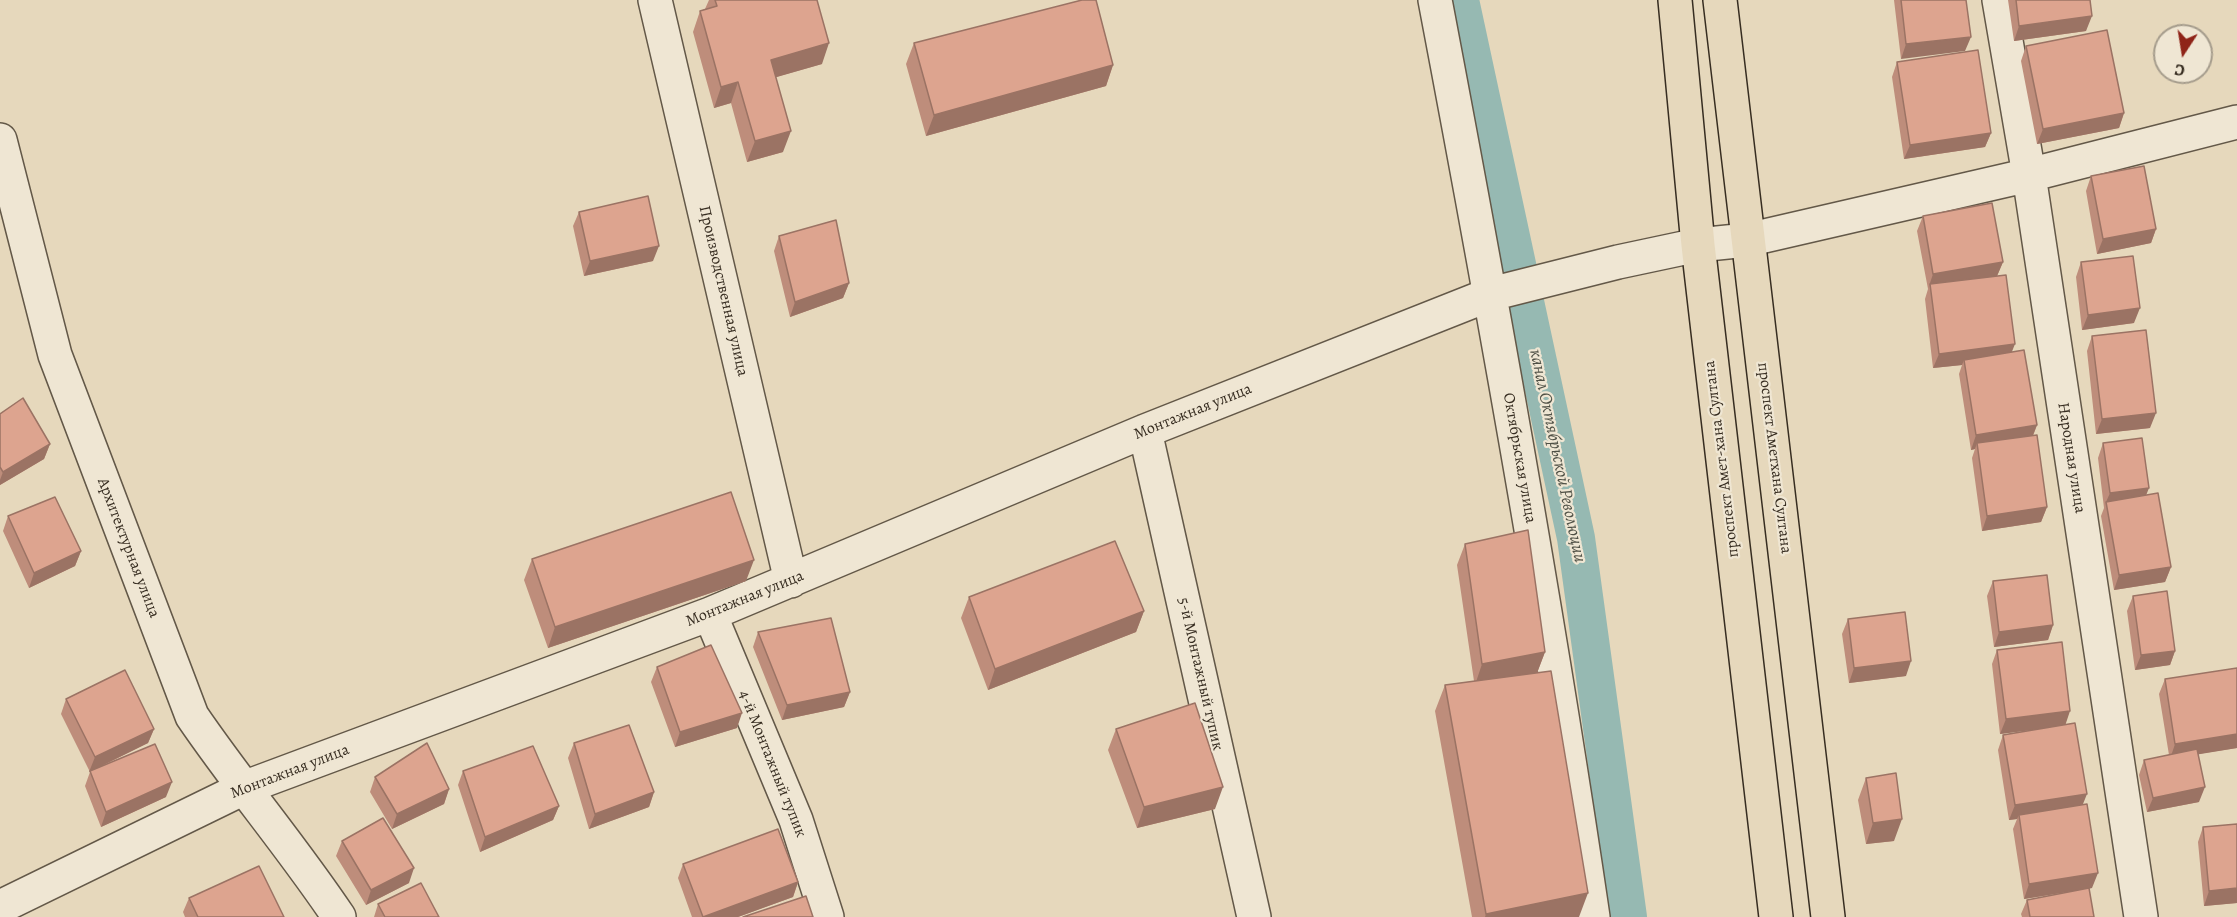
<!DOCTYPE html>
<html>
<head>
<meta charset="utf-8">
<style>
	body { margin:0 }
	#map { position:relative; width:2237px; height:917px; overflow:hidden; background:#e6d8bc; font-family:Alegreya,serif }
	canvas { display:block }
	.north { position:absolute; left:2153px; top:24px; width:60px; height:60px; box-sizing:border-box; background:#efe6d3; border:2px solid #a59c8c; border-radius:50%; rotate:192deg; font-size:16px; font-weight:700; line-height:24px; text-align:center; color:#372d21 }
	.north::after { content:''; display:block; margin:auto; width:21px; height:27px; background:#8f2418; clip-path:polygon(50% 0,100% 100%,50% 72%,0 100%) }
</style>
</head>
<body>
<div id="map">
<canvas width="2237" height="917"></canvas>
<div class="north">С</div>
</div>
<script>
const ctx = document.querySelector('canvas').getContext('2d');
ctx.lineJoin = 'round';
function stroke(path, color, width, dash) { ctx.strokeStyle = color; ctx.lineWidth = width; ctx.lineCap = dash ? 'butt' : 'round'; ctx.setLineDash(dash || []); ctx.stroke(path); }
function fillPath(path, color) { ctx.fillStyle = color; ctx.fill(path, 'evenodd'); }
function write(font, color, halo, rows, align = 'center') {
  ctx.font = font + ' Alegreya,serif'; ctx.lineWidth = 4.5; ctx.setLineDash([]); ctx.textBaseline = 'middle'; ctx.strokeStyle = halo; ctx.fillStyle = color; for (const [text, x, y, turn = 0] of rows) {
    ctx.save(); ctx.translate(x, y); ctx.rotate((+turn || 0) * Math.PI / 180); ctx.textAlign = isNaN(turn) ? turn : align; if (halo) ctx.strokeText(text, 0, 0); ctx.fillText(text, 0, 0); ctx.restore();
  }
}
const canal = new Path2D(`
	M1460,0L1576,538L1628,917`);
const street = new Path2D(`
	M655,0L791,581
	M1435,0C1493,305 1548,610 1593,917
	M1999,0L2029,175L2141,917
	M0,140L55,355L192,716C239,785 293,848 339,917
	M1145,431L1254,917
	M710,614L796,820L827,917
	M0,907L246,787L710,614L1145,431L1491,294L1618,262L1698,245L1747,240L2029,175L2237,122`);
const primary = new Path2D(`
	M1675,0L1698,245L1776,917
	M1720,0L1828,917`);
const wall = new Path2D(`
	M709,0H817L822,64L776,77L783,152L747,162L731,103L714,108L693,32L700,11L705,9Z
	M1894,0H1966L1901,59Z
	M2008,0H2090L2086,31L2014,41Z
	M914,43L1113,65L1106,86L926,136L906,64Z
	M2026,46L2124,113L2119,128L2037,144L2021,61Z
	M1897,62L1991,133L1985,147L1904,159L1892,77Z
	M2091,176L2156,229L2151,243L2097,254L2086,191Z
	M579,212L653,261L584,276L573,226Z
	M1923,216L2003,262L1997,276L2012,352L2037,425L2033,436L2047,507L2041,522L1982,531L1972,458L1975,449L1971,450L1959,374L1962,365L1933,368L1925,299L1928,289L1917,231Z
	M779,236L849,283L843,298L790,317L774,251Z
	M2081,262L2134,323L2082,330L2076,277Z
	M2092,336L2150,428L2096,434L2087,351Z
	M0,414L50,444L44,459L0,485Z
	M2103,443L2146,495L2171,567L2165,582L2114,590L2101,516L2104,508L2098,458Z
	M8,516L81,551L75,566L29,588L3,531Z
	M1465,544L1545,652L1537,673L1579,917H1472L1435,711L1445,685L1474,681L1457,565Z
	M532,559L746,581L548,648L524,580Z
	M1993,581L2053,625L2048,640L1994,647L1987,596Z
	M2133,596L2175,651L2170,665L2135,670L2127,611Z
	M969,597L1144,611L1136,632L988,690L961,618Z
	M1848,619L1906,676L1849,683L1842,634Z
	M758,632L850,692L844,707L782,720L753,647Z
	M1997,650L2066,724L2083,805L2092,888L2024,899L2013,829L2017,819L2009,820L1998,750L2003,735L2035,729L2000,734L1992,664Z
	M657,667L737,728L675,747L651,682Z
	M2165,679L2237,748L2198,754L2199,802L2147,812L2139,775L2144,760L2169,755L2159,694Z
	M66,699L154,729L148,743L102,766L166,797L101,827L85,786L90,772L61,714Z
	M1116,729L1215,809L1137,828L1108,750Z
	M574,743L654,792L649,807L589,829L568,758Z
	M463,771L559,806L553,820L480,852L458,785Z
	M375,777L449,789L444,804L392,829L370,792Z
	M1866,778L1894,841L1866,844L1858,800Z
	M2237,824V903L2204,906L2198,842L2203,827Z
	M342,841L409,883L366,905L336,856Z
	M683,864L798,882L793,897L738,917H692L678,878Z
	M189,898L284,917H185L183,912Z
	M2027,900L2094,917H2022L2021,914Z
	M378,904L439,917H374Z`);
const shadedWall = new Path2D(`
	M2092,16L2086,31L2014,41L2019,26Z
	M1971,37L1965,51L1901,59L1906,44Z
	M829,43L822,64L763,81L771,60Z
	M1113,65L1106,86L926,136L934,115Z
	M738,82L731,103L714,108L721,87Z
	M2124,113L2119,128L2037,144L2043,129Z
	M791,131L783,152L747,162L755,141Z
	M1991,133L1985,147L1904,159L1910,145Z
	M2156,229L2151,243L2097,254L2103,239Z
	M659,246L653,261L584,276L590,261Z
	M2003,262L1997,276L1930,284L1928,289L1933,274Z
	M849,283L843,298L790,317L795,302Z
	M2140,308L2134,323L2082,330L2088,315Z
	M2015,344L2009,359L1964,360L1962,365L1933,368L1939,354Z
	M2156,413L2150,428L2096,434L2102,419Z
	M2037,425L2031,440L1977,443L1975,449L1971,450L1976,435Z
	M50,444L44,459L0,485V480L3,472Z
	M2149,488L2143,503L2106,502L2110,493Z
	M2047,507L2041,522L1982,531L1987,516Z
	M81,551L75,566L29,588L34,573Z
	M754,560L746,581L548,648L555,627Z
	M2171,567L2165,582L2114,590L2119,575Z
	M1144,611L1136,632L988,690L995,669Z
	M2053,625L2048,640L1994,647L1999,632Z
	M2175,651L2170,665L2135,670L2141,655Z
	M1545,652L1537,673L1475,685L1482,664Z
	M1911,661L1906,676L1849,683L1854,668Z
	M850,692L844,707L782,720L787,705Z
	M2070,711L2065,726L2000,734L2006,719Z
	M742,713L737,728L675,747L680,732Z
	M154,729L148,743L89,772L95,757Z
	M2237,734V748L2170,759L2175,744Z
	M172,782L166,797L101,827L106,812Z
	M1223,787L1215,809L1137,828L1144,807Z
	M2205,787L2199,802L2147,812L2153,798Z
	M449,789L444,804L392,829L397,814Z
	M654,792L649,807L589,829L595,814Z
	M2087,794L2081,809L2019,815L2017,819L2009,820L2015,805Z
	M559,806L553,820L480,852L485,837Z
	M1902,819L1894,841L1866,844L1873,823Z
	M414,868L409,883L366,905L371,890Z
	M2098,873L2092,888L2024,899L2029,884Z
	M798,882L793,897L738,917H703Z
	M2237,888V903L2204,906L2209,891Z
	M1588,893L1579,917H1485L1486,914Z`);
const building = new Path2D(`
	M715,0H817L829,43L771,60L791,131L755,141L738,82L721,87L700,11L717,6Z
	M1082,0H1096L1113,65L934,115L914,43Z
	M1901,0H1966L1971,37L1906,44Z
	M2016,0H2090L2092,16L2019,26Z
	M2107,30L2124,113L2043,129L2026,46Z
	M1978,50L1991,133L1910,145L1897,62Z
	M2144,166L2156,229L2103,239L2091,176Z
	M648,196L659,246L590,261L579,212Z
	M1992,203L2003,262L1933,274L1923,216Z
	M836,220L849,283L795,302L779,236Z
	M2133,256L2140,308L2088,315L2081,262Z
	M2006,275L2015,344L1939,354L1930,284Z
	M2146,330L2156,413L2102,419L2092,336Z
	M2024,350L2037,425L1976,435L1964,360Z
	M23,398L50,444L3,472L0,467V414Z
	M2037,435L2047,507L1987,516L1977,443Z
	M2142,438L2149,488L2110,493L2103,443Z
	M731,492L754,560L555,627L532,559Z
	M2158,493L2171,567L2119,575L2106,502Z
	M55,497L81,551L34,573L8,516Z
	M1528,530L1545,652L1482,664L1465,544Z
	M1115,541L1144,611L995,669L969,597Z
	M2047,575L2053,625L1999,632L1993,581Z
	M2167,591L2175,651L2141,655L2133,596Z
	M1905,612L1911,661L1854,668L1848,619Z
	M831,618L850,692L787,705L758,632Z
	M2062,642L2070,711L2006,719L1997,650Z
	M711,645L742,713L680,732L657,667Z
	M2237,668V734L2175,744L2165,679Z
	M125,670L154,729L95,757L66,699Z
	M1551,671L1588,893L1486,914L1445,685Z
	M1195,703L1223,787L1144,807L1116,729Z
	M2075,723L2087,794L2015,805L2003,735Z
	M629,725L654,792L595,814L574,743Z
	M427,743L449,789L397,814L375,777Z
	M155,744L172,782L106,812L90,771Z
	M533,746L559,806L485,837L463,771Z
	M2197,749L2205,787L2153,798L2144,760Z
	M1896,773L1902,819L1873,823L1866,778Z
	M2087,804L2098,873L2029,884L2019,815Z
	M383,818L414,868L371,890L342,841Z
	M2237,824V888L2209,891L2203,827Z
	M778,829L798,882L703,917L683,864Z
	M259,866L284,917H198L189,898Z
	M421,883L439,917H385L378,904Z
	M2089,888L2094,917H2030L2027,900Z
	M806,896L813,917H743Z`);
const streetNames = [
	["Производственная улица",723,291,77],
	["Монтажная улица",1193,412,-22],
	["Октябрьская улица",1519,458,80],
	["проспект Аметхана Султана",1774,458,83],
	["Народная улица",2071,458,81],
	["проспект Амет-хана Султана",1722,459,-97],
	["Архитектурная улица",128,548,69],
	["Монтажная улица",745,599,-22],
	["5-й Монтажный тупик",1200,674,77],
	["4-й Монтажный тупик",772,764,68],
	["Монтажная улица",290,772,-21]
];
const waterNames = [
	["канал Октябрьской Революции",1557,456,78]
];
stroke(canal, '#96b9b2', 38);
stroke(street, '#635848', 36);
stroke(primary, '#372d21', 36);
stroke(street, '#efe6d3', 33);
stroke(primary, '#e6d8bc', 33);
fillPath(wall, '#be8d7b');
fillPath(shadedWall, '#9b7364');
fillPath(building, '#dda48f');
stroke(building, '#9b7364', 1.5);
write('16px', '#372d21', '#efe6d3', streetNames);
write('italic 18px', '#4f5045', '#efe6d3', waterNames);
</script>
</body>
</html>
